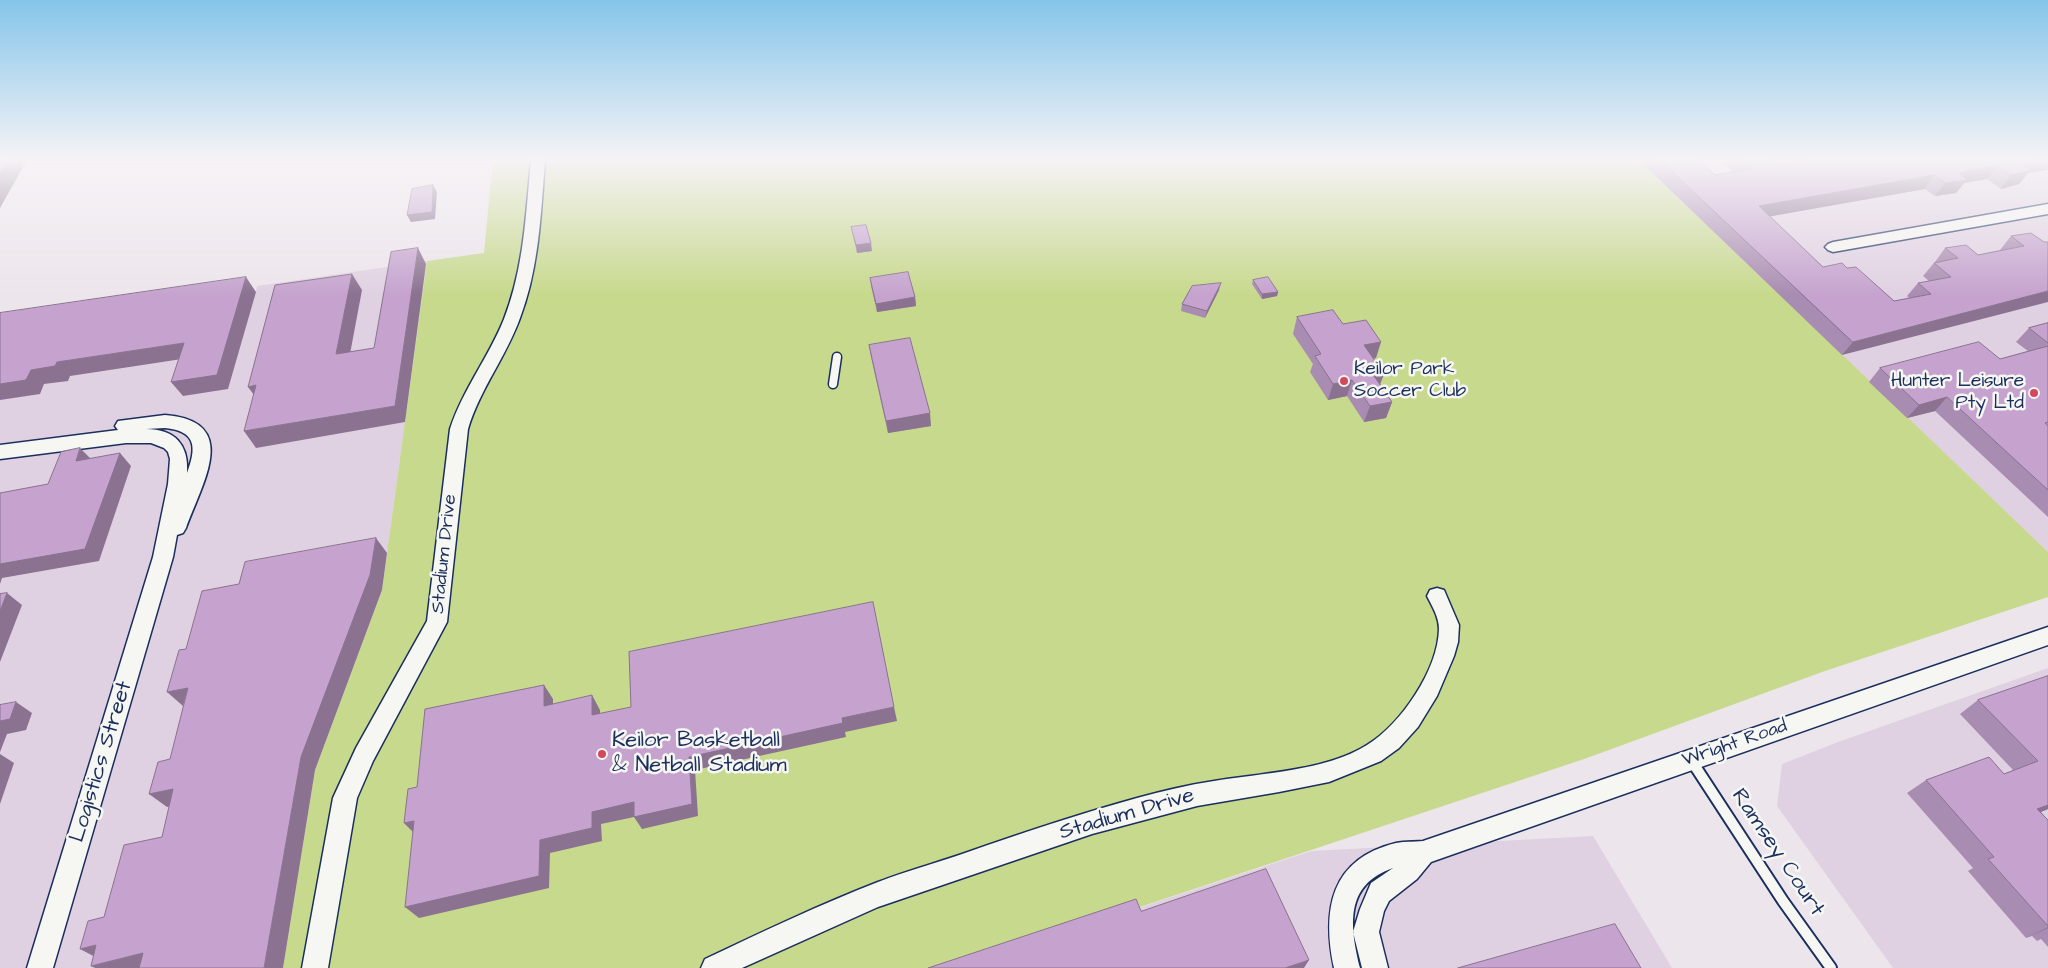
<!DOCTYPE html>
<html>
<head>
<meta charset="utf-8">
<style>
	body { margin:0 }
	canvas { display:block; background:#ece5eb }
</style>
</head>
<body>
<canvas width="2048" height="968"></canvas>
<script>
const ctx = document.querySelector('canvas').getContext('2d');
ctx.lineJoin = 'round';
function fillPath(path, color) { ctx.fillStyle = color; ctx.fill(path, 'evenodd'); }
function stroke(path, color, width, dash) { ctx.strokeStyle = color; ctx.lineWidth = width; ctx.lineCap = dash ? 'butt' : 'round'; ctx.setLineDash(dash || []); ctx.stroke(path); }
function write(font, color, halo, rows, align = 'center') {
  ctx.font = font + ' "Architects Daughter",sans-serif'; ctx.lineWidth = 5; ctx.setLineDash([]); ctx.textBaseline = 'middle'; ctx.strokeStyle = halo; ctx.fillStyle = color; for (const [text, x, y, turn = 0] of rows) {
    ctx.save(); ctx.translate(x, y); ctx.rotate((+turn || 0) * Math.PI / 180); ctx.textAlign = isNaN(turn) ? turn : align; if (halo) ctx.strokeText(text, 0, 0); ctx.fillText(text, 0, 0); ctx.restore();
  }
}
const built = new Path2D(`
	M1639,160H2048V552L1869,382Z
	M427,261L382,590L315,770L283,968H0V329L256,292L257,286Z
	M2048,668V968H1893L1777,806L1782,764L1838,742Z
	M1593,836L1672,968H957L1311,851Z`);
const green = new Path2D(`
	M493,160H1639L2048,552V597L1822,672L1587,758L957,968H283L315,770L382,590L427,261L484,253Z`);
const serviceFar1 = new Path2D(`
	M833,384L837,357`);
const service = new Path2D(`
	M1691,760L1783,901L1831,968`);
const minor = new Path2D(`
	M531,160H545C541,213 539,268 520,318C506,357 480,389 468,429L447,622L373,761L357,798L328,968H302L333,798L356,748L427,621L450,429C463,389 489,357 504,319C524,268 526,213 531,160Z
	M2048,204V214L1833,252L1828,250L1825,247L1828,244L1833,242Z
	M165,415C242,421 202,483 186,528L183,533L177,535L173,557L53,968H27L153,557L168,484L170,459L168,452L164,448L151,443H126L0,459V445L118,430L115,426L118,421ZM165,428C196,431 197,447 187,473C189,445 175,429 146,429Z
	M1437,588L1444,590L1459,625L1458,642L1454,656L1437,696L1418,727L1399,748L1381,761L1329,782L1279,792L1197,806L1092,834L878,907L742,968H701L705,959C762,932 819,905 878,882C906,871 936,863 965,853C1022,833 1079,814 1137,798C1162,791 1188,785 1214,781C1261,773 1326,771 1367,745C1401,724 1438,670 1439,629C1439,617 1432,606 1427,596L1430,590Z
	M2048,627V645L1431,862L1417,879L1389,901L1384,911L1379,932L1388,968H1362L1353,932L1360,909L1371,883L1393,868C1344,885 1350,926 1360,968H1334C1322,910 1330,859 1396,843C1405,841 1414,842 1423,841Z`);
const wall = new Path2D(`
	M1639,160H1698L1715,175L1733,172L1719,160H1775L1780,165L2048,160L2028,173L2019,184L2001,189L1987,179L1964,183L1956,193L1935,196L1925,189L1769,216L1823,267L1847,268L1894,301L1909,298L1907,296L1918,283L1929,281L1923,276L1934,263H1935V262L1945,248L1978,255L2001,250H2000L2011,236L2044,242L1842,355Z
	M851,227L872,251L857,253Z
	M870,278L915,297L916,306L877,312L871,286Z
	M1253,280L1278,292L1277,296L1262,299L1252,284Z
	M1219,290L1205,318L1181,311L1182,304Z
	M1297,317L1343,324L1376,358L1373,359L1380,384L1392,402L1386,418L1364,422L1347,396L1328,400L1310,372L1313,364L1293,334Z
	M2048,323V517L1935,411L1907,418L1869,382L1880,368L2000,359L2028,351L2016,342L2029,328Z
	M869,345L931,426L888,433L871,357Z
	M2048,676V809L2041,812L2048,820V947L2041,939L2037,941L2032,936L2026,938L1968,871L1973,868L1907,793L1926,780L2004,774L2013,770L1960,714L1978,700Z`);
const shadedWall = new Path2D(`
	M8,160H27L0,208V173Z
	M2036,160H2048V170L2028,173L2019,184L2001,189L2020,162Z
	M1998,165L1987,179L1964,183L1956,193L1935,196L1945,183L1959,173Z
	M1934,175L1925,189L1750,220L1759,206Z
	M433,185L437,192L435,219L411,222L407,215Z
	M871,243L872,251L857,253L856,245Z
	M418,248L426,264L405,422L256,448L244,431L395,406Z
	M352,274L362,290L347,370L336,354Z
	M246,277L256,292L228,389L183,396L171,382Z
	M1221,283L1219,290L1205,318L1207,311Z
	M2048,291V302L1842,355L1853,342Z
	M1278,292L1277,296L1262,299V294Z
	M915,297L916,306L877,312L876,304Z
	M1381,342L1376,358L1359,362L1364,345Z
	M184,343L195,357L70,376L68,381L44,384L40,394L0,400V384L31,370L57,362Z
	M1384,374L1378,390L1374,376Z
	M1352,380L1347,396L1328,400L1333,384Z
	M256,385L260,403L248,387Z
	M1947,397L1935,411L1907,418L1919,405Z
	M1392,402L1386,418L1364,422L1370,406Z
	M930,413L931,426L888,433L886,421Z
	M80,448L93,461H76Z
	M120,453L131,466L99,561L2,578L0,584V564Z
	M376,538L387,553L382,590L315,770L283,968H264L301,757Z
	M7,593L22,605L0,662V611Z
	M544,685L553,699V720L544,706Z
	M188,688L183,706L167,692Z
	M592,695L600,710V729L592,715Z
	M16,702L32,713L26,730L7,734L0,752V721Z
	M894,707L897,721L845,732L846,737L695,770L698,816L642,829L634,817L601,824L602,841L550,853L549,888L419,918L405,907L540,840L592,812L689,757L842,718Z
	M0,754L14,763L0,804Z
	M173,789L190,802L167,807L149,794Z
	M2048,805V809L2016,822L2037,809Z
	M414,821L417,836L404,823Z
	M2048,927V928L2026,938Z
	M96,945L101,960L80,949Z
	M143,953L145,968H95L91,966Z
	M1309,960L1304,968H1285Z`);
const building = new Path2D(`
	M0,160H8L0,173Z
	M1660,160H1698L1715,175L1752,169L1741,160H1775L1780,165L1810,160H2036L2020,162L2030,171L2011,175L1998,165L1959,173L1967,180L1945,183L1934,175L1759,206L1823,267L1842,263L1847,268L1856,267L1894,301L1931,294L1918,283L1951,277L1934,263L1958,258L1945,248L1966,245L1978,255L2024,246L2011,236L2031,233L2044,242H2048V291L1853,342Z
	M433,185L432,212L407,215L412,189Z
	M866,225L871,243L856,245L851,227Z
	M418,248L395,406L244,431L256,385L248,387L275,285L352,274L336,354L374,348L391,252Z
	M908,272L915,297L876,304L870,278Z
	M246,277L217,375L171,382L184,343L57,362L55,366L31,370L26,380L0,384V313Z
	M1268,277L1278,292L1262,294L1253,280Z
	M1221,283L1207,311L1182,304L1192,286Z
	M1333,310L1343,324L1366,320L1381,342L1364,345L1384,374L1374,376L1392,402L1370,406L1352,380L1333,384L1315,356L1321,354L1297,317Z
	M2048,323V343L2029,328Z
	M910,338L930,413L886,421L869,345Z
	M1979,342L2000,359L2048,346V422L2045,423L2048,426V490L1947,397L1919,405L1880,368Z
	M80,448L76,461L120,453L85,549L0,564V493L48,484L61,452Z
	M376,538L370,575L301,757L264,968H139L143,953L91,966L96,945L80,949L88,921L104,917L124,845L162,837L173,789L149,794L158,762L170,759L188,688L167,692L179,650L186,649L202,591L239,584L245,562Z
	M7,593L0,611V594Z
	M873,602L894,707L842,718L843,723L689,757L692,804L634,817V802L592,812V828L540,840L539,876L405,907L414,821L404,823L408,789L417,787L425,709L544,685V706L592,695V715L631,707L629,652Z
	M2048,676V805L2037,809L2048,820V926L1988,859L1994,857L1926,780L1989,757L2004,774L2038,761L1978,700Z
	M16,702L10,719L0,721V705Z
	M1266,869L1309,960L1285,968H928L1136,899L1141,911Z
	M1615,924L1641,968H1458Z`);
const markers = [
	[1344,381,5,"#d1495b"],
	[2034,393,5,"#d1495b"],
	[602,754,5,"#d1495b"]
];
const poiNames = [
	["Keilor Park",1354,370],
	["Soccer Club",1354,392],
	["Hunter Leisure",2024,382,"right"],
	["Pty Ltd",2024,404,"right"]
];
const streetNames = [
	["Stadium Drive",445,554,-84],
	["Wright Road",1735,744,-19]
];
const nearPoinames = [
	["Keilor Basketball",612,741],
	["& Netball Stadium",612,766]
];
const nearStreetnames = [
	["Logistics Street",102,762,-73],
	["Stadium Drive",1127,815,-16],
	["Ramsey Court",1777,853,56]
];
fillPath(built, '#e0d1e2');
fillPath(green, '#c7d98d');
stroke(serviceFar1, '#1b2f5e', 11);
stroke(service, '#1b2f5e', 14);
stroke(minor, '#1b2f5e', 3);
stroke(serviceFar1, '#f6f6f2', 8);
stroke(service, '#f6f6f2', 10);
fillPath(minor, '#f6f6f2');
fillPath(wall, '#a98cb1');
fillPath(shadedWall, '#8a7290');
fillPath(building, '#c5a3ce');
stroke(building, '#8a7290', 1);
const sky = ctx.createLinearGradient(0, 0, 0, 295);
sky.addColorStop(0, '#85c5ea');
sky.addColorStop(0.54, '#f6f3f6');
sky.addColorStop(1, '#f6f3f600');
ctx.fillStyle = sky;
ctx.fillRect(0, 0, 2048, 295);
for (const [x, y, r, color] of markers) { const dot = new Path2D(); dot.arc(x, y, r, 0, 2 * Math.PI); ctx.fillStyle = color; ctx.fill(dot); stroke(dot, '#f6f6f2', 2); }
write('19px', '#1b2f5e', '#f6f6f2', poiNames, 'left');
write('19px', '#1b2f5e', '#f6f6f2', streetNames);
write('22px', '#1b2f5e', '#f6f6f2', nearPoinames, 'left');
write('22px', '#1b2f5e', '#f6f6f2', nearStreetnames);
</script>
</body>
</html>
